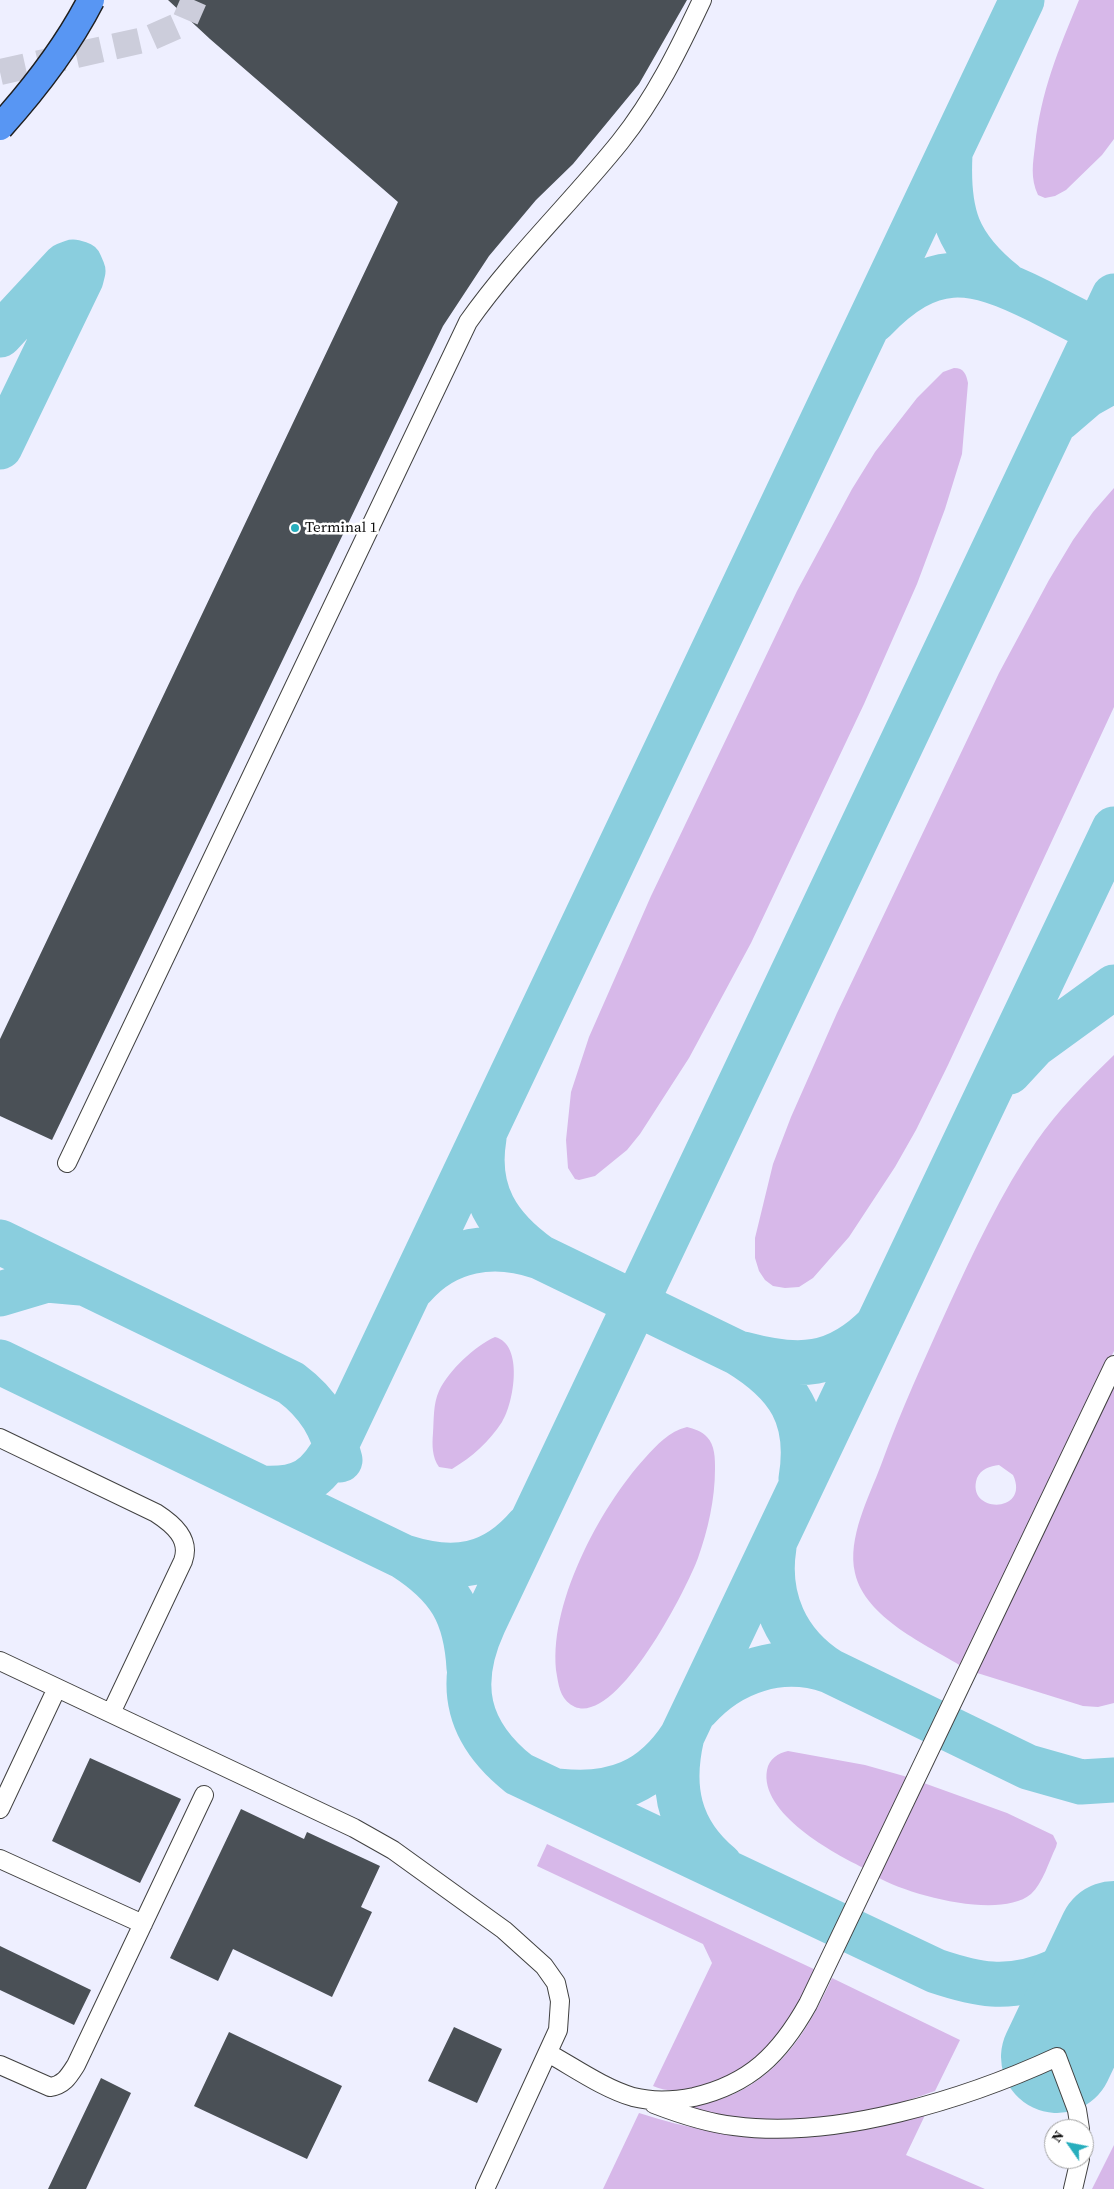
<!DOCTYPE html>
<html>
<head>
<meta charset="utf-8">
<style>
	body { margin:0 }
	#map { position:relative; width:1114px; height:2189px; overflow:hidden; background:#eeefff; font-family:"Source Serif 4",serif }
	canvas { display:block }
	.north { position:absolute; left:1044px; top:2119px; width:50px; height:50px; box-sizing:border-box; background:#fff; border:1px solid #9f9f9f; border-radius:50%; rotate:303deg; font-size:14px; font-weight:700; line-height:20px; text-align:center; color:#0e0e0e }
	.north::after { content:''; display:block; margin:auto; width:18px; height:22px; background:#27aebd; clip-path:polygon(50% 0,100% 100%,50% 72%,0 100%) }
</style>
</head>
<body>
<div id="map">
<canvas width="1114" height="2189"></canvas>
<div class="north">N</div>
</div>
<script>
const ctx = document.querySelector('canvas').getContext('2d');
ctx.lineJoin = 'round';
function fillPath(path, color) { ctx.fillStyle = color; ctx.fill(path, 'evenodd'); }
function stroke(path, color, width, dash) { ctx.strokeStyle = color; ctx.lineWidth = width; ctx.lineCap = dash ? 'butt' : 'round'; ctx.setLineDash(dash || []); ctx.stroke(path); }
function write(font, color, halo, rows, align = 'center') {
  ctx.font = font + ' "Source Serif 4",serif'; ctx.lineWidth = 5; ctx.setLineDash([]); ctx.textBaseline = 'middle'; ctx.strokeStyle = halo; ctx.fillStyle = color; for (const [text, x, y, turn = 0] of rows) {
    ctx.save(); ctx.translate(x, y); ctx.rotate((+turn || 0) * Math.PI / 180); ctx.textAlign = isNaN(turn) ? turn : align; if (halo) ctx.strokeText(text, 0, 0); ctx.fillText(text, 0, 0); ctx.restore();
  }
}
const green = new Path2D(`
	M1079,0H1114V139L1102,155L1066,190L1055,196L1045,198L1038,195C1030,178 1033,163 1035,146C1041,91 1058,51 1079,0Z
	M954,368C964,368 966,374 968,383L962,454L945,509L917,584L864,704L751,943L689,1058L640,1134L627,1150L595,1176L579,1180L575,1179L568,1168L566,1140L571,1092L589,1037L651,896L797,591L852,489L875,452L917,398L943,372Z
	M1114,488V707L948,1065L916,1130L895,1167L849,1237L813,1278L799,1287L785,1288L773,1286L765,1280L759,1271L755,1258V1238L773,1164L791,1117L837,1013L999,673L1049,580L1073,540L1093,512Z
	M1114,1055V1351L963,1667C927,1645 865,1618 855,1573C847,1538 869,1497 881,1465C901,1410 925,1358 949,1305C975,1249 1001,1193 1036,1142C1058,1110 1086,1082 1114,1055ZM999,1465L1013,1475C1031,1514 965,1514 977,1478C981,1469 990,1466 999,1465Z
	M495,1337C524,1344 514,1403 502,1422C489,1442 472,1457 452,1469L439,1467C432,1457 432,1445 433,1433C434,1420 433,1404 439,1391C449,1370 475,1346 495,1337Z
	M1114,1380V1703L1098,1707L1083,1706L974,1672Z
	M687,1427C694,1429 702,1431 707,1437C715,1445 715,1459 715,1469C715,1499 708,1530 698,1558C686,1590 618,1724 575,1707C562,1701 559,1689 557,1676C546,1608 600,1507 645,1458C657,1445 669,1431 687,1427Z
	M788,1751L865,1765L911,1778L866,1869C834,1854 759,1813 767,1770C769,1759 778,1753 788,1751Z
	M921,1782L1007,1813L1053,1835L1057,1843L1056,1847C1049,1861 1043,1883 1031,1894C1000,1920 909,1895 877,1877Z
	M547,1844L818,1971C807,1991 796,2016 782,2035C757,2065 692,2104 653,2086L712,1963L703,1944L537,1866Z
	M832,1978L960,2040L935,2091C917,2097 899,2104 880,2108C822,2123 746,2126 689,2107C704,2103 721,2100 734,2094C784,2071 810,2026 832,1978Z
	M927,2111L906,2155L985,2189H603L639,2113C736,2145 830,2146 927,2111Z
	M1114,2145V2189H1092Z`);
const taxiway = new Path2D(`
	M950,154C947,214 957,245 1004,283
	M1114,296L484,1623C456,1684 466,1732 519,1774L936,1971C954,1977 973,1983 992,1984C1035,1987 1088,1962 1114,1929
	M874,320C931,261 970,266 1039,301C1064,314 1089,327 1114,339
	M0,335L65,265L73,262L80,264L83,271L81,279L0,447
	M1059,419L1087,395L1114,380
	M1009,1072L1034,1045L1114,987
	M484,1138C475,1192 498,1227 540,1257
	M0,1242L291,1383C319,1404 332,1427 340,1460
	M413,1287C446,1248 494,1241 540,1257L738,1353C789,1384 811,1418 801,1479
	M0,1294L47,1280L81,1283
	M743,1354C798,1369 836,1368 878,1325
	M0,1362L404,1557C449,1586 466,1614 469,1668
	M262,1488C300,1490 318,1480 336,1445L1022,0
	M774,1547C766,1598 786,1643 830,1671
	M404,1557C454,1573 493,1567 528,1526
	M697,1709C731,1671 781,1654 830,1671L1028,1767L1081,1782L1114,1780
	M682,1736C670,1787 678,1830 720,1865
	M559,1791C613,1797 652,1782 682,1736L1114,829`);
const runway = new Path2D(`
	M1057,2057L1114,1937`);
const building = new Path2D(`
	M168,0H687L639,84L573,164L536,200L489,256L443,326L52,1140L0,1116V1039L398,202L210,39Z
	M90,1758L181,1799L140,1883L52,1841Z
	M241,1809L304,1839L307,1832L380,1866L361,1907L372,1912L332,1997L233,1949L218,1981L170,1958Z
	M0,1946L91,1990L74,2025L0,1990Z
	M454,2027L502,2049L477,2103L428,2081Z
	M229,2032L342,2086L307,2159L194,2106Z
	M101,2078L131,2093L86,2189H48Z`);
const highwayTunnel = new Path2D(`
	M0,72L148,39L184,23L194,0`);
const minor = new Path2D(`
	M67,1163L468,322C514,257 571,203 620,142C655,98 679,49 702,0
	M0,1438L156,1513C173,1524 191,1539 183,1561L111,1713
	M0,1661L354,1828L393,1850L504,1930L544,1966L556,1983L560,2001L558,2030L485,2189
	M0,1809L57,1688
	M0,1859L143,1924
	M548,2053C575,2068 603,2088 633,2097C653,2102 674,2101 694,2097C750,2084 780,2054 808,2004L1114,1365
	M0,2065L50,2087C64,2085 69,2076 76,2065L204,1795
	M654,2104C680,2114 706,2123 734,2126C835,2140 966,2099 1057,2057L1077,2110L1080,2129
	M1073,2189L1080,2159`);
const highwayBridge = new Path2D(`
	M0,127C35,88 67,47 91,0`);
const markers = [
	[295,528,5,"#27aebd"]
];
const poiNames = [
	["Terminal 1",305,528]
];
fillPath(green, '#d7b8e9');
stroke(taxiway, '#8acede', 45);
stroke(runway, '#8acede', 112);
fillPath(building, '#4a5056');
stroke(highwayTunnel, '#cccddb', 26, [26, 13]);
stroke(minor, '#414141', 20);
stroke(minor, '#fff', 18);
stroke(highwayBridge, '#1f1f1f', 29, []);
stroke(highwayBridge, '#5896f3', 26);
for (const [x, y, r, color] of markers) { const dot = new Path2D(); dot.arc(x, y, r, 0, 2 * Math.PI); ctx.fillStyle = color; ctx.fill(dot); stroke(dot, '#fff', 2); }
write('15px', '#0e0e0e', '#fff', poiNames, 'left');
</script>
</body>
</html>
